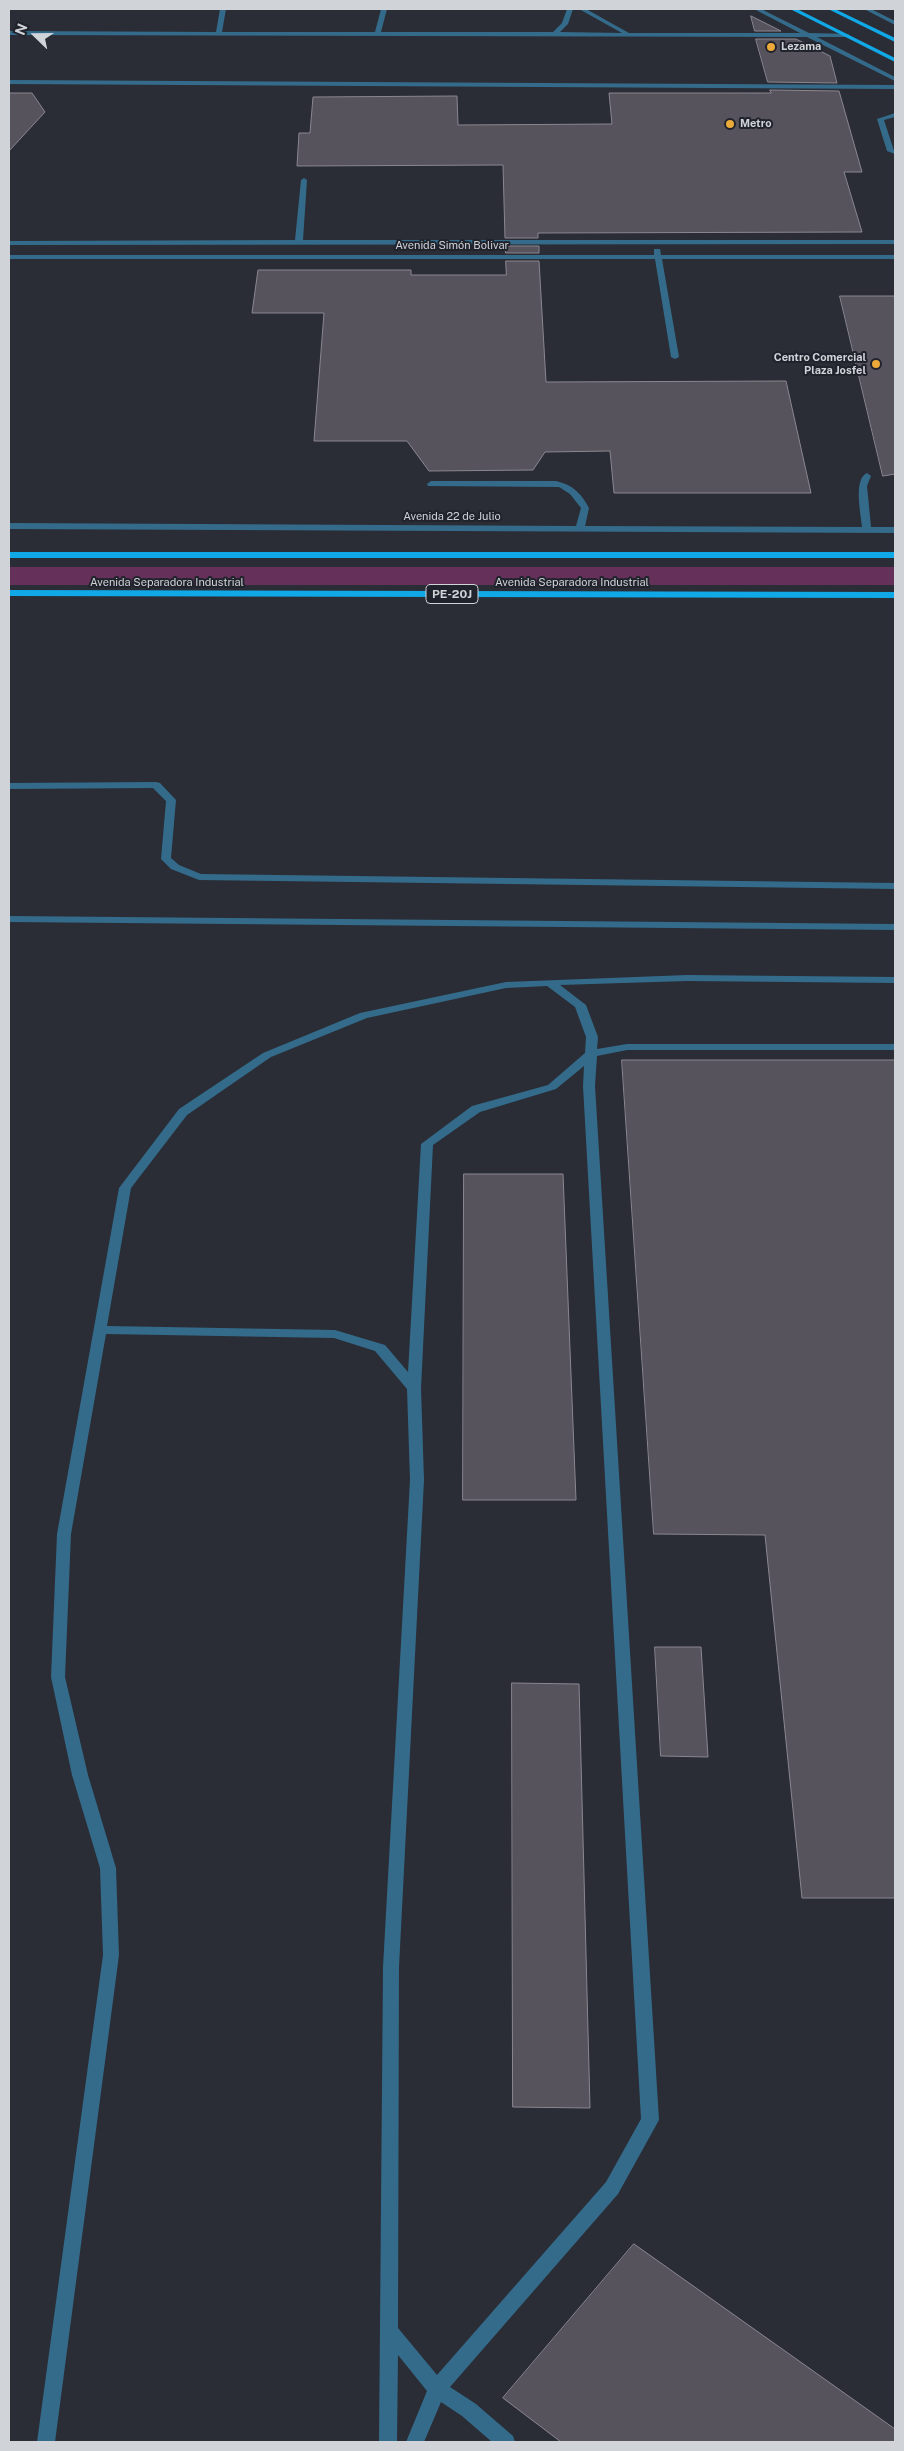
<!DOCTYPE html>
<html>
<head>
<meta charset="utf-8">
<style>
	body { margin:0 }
	#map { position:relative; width:904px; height:2451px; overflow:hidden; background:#2a2d35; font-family:"Public Sans",sans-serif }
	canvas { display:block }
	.frame { position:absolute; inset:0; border:10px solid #d0d3d8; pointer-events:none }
	.north { position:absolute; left:10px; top:10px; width:50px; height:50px; -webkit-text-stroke:4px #20232b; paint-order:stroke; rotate:292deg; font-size:14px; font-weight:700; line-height:20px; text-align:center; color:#d0d3d8 }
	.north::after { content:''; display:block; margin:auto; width:18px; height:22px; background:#d0d3d8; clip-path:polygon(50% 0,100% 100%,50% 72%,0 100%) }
</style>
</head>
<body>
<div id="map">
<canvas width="904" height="2451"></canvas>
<div class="frame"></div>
<div class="north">N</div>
</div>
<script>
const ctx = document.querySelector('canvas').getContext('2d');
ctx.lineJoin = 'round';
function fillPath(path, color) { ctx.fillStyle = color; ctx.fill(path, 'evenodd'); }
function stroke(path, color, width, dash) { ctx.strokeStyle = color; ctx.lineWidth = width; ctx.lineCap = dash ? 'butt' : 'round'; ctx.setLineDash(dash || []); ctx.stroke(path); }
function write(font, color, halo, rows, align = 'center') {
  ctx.font = font + ' "Public Sans",sans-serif'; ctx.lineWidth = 4; ctx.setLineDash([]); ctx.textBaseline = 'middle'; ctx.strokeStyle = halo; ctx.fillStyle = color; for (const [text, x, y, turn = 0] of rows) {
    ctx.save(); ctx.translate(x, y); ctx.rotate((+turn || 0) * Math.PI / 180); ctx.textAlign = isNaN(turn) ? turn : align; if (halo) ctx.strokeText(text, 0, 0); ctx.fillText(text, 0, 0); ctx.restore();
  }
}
const green = new Path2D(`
	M9,567H895V585H9Z`);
const building = new Path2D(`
	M751,16L781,31H755Z
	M756,39H796L830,56L837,83L768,82Z
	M770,90L839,91L862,172H844L862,232L538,233V238H505L503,165L297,166L299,133H310L313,97L457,96L458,125L612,124L609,93H771Z
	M9,93H32L45,112L9,151Z
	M505,246H539V253H506Z
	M506,261H539L546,382L786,381L811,493H614L610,451L545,452L533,470L429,471L407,441H314L324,313H252L258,270H411V275H506Z
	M840,296H895V474L883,476Z
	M622,1060H895V1898H802L765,1535L654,1534Z
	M464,1174H563L576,1500H463Z
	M655,1647H701L708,1757L661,1756Z
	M512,1683L579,1684L590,2108L513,2107Z
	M634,2244L895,2429V2442H561L503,2398Z`);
const minor = new Path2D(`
	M220,9H226L222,32H375L381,9H387L381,32H553L562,23L567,9H573L568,24L560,32L622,33L579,9H586L629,33H800L754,9H761L809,33L849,34L847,37H817L895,77V81L807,37L9,35V31L216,32Z
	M864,9H871L895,21V25Z
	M9,80L895,85V89L9,84Z
	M895,113V117L884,120L895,154L887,151L877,119Z
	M304,178L307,180L303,240H895V244L9,245V241L295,240L301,180Z
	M654,249H660L661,255H895V259H662L679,357L675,359L671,357L655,259H9V255H654Z
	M867,473L871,476L867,486L871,527H895V533L9,529V523L576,526L581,508L570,494L559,487L428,486L427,484L431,481H556C573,485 581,493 589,508L585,526L862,527C861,514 853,479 867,473Z
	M156,782L160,783L176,800L171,858L179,865L201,874L895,883V889L199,880L171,869L161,859L166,801L153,788L9,789V783Z
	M9,916L895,924V930L9,922Z
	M687,975L895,977V983L687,981L560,985L586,1005L598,1037L597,1049L627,1044H895V1050H627L597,1056L595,1086L659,2120L618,2194L450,2387L476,2404L513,2436L515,2442H492L462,2416L441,2402L424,2442H406L427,2391L398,2355L397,2442H379L383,1967L410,1480L407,1389L375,1351L334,1338L106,1334L71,1534L65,1677L88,1775L116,1868L119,1955L55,2442H37L103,1955L100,1868L72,1775L51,1677L57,1534L119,1188L179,1109L263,1053L360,1013L506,982ZM547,986L575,1007L586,1037L585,1053L548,1085L472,1106L421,1144L408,1372L385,1345L335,1330L107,1326L131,1188L187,1115L271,1057L367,1018L506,988ZM584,1066L583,1086L641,2119L606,2182L437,2375L398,2328L399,1967L424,1480L421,1388L433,1145L480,1112L556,1089Z`);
const major = new Path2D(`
	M790,9H797L895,58V62Z
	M828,9H835L895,38V42Z
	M9,552H895V558H9Z
	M9,590L895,592V598L9,596Z`);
const markers = [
	[771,47,5,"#ebaa39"],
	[730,124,5,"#ebaa39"],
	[876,364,5,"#ebaa39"]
];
const farPoinames = [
	["Lezama",781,47],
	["Metro",740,124],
	["Centro Comercial",866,358,"right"],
	["Plaza Josfel",866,371,"right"]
];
const farStreetnames = [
	["Avenida Simón Bolivar",452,246],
	["Avenida 22 de Julio",452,517],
	["Avenida Separadora Industrial",167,583],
	["Avenida Separadora Industrial",572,583]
];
const shields = [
	[452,594,52]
];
const shieldNames = [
	["PE-20J",452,594]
];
fillPath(green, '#65315a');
fillPath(building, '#57535d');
stroke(building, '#8b8791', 1);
fillPath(minor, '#346b8a');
fillPath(major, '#11a8e7');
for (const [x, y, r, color] of markers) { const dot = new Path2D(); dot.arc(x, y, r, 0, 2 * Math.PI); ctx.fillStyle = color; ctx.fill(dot); stroke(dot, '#20232b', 2); }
write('bold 11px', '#d0d3d8', '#20232b', farPoinames, 'left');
write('11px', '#d0d3d8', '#20232b', farStreetnames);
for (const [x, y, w] of shields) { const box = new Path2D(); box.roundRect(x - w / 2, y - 9.5, w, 19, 4); ctx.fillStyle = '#20232b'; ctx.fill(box); stroke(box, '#d0d3d8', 1); }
write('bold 12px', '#d0d3d8', null, shieldNames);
</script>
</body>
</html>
